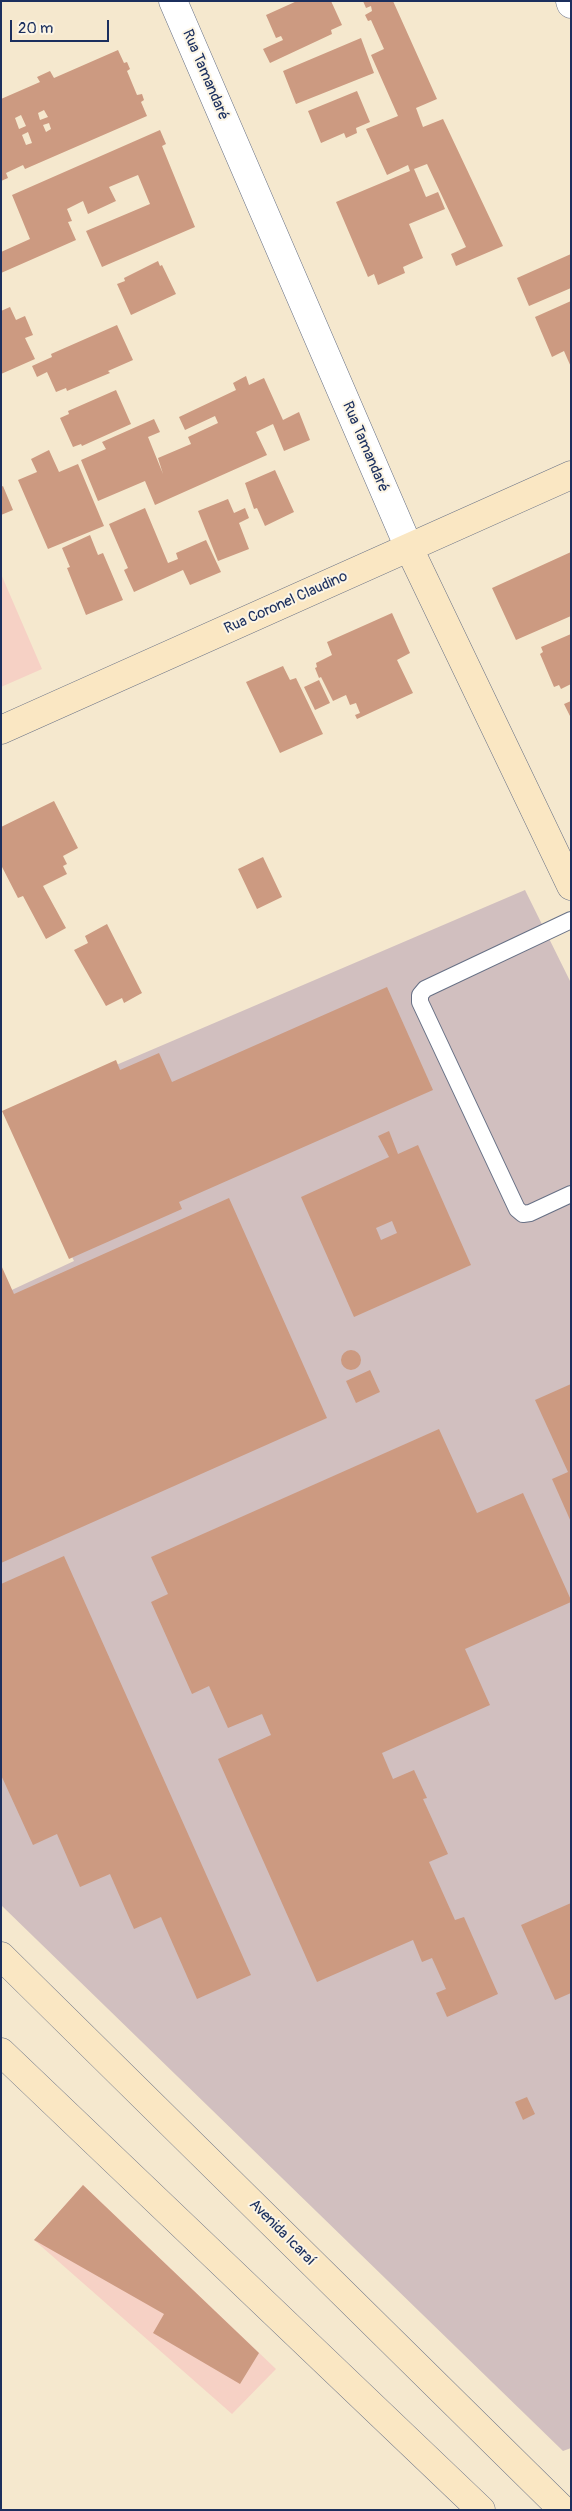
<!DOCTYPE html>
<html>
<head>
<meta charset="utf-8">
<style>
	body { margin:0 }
	#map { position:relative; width:572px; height:2511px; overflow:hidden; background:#f5e8ce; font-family:Pangolin,sans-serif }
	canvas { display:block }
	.frame { position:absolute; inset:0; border:2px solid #1b2f5e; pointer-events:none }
	.scale { position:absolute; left:10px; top:20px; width:99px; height:22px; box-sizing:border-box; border:2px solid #1b2f5e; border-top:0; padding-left:6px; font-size:15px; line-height:18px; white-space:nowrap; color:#1b2f5e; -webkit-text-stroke:4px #fcf5e5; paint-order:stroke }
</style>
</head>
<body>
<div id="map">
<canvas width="572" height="2511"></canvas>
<div class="frame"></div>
<div class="scale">20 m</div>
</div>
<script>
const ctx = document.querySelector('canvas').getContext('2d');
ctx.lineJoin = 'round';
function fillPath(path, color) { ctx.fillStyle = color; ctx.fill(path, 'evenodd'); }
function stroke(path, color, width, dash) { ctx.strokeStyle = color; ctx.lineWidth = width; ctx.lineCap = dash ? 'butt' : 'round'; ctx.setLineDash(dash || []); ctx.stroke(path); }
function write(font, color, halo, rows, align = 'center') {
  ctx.font = font + ' Pangolin,sans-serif'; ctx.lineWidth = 4; ctx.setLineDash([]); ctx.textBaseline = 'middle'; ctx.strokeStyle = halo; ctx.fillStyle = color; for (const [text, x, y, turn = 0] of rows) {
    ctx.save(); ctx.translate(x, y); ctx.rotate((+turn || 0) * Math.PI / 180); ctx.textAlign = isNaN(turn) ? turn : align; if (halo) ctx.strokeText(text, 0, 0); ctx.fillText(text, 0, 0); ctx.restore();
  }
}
const built = new Path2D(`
	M1,574L42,669L1,687Z
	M83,2185L276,2369L232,2414L34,2240Z`);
const industrial = new Path2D(`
	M525,890L571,983V2448L563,2451L1,1905V1295L74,1261L4,1113Z`);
const building = new Path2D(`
	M297,1H331L342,25L331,30L332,34L270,63L263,49L283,40L281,36L276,38L266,15Z
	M363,1H393L437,99L416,108L423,127L443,119L503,246L456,266L451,254L466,247L427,164L414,169L426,197L438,192L445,209L409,224L423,258L403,267L405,273L378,285L374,274L368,277L336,202L410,171L408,165L387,175L366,129L398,116L371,55L384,49L371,20L368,21L365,15L372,11L371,6L366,8Z
	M361,38L374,73L296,104L283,71Z
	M118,50L124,63L127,62L130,69L127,71L137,95L142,94L144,100L141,102L147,116L25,169L23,165L6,173L8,178L1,181V99L40,82L37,77L50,71L54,78ZM44,110L48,117L40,120L38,113ZM21,115L26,126L19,129L15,118ZM49,123L51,129L46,132L43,125ZM28,132L32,143L26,145L22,135Z
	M357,91L370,122L356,128L357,133L346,138L344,133L321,143L308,111Z
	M160,130L166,144L162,146L195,227L102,267L86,231L150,204L138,175L109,187L116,201L88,214L83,201L67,209L72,221L68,222L76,240L1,273V252L30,239L12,195Z
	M571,254V288L529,306L517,278Z
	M158,261L160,266L162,265L176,294L131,315L117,284L125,281L124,278Z
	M571,301V367L564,351L552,357L535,317Z
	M10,307L16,320L25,316L33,335L25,338L35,359L1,374V311Z
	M117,325L133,360L108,371L110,373L67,391L66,388L56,392L47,372L37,377L32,366L52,357L51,354Z
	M246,376L249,385L264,378L283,420L299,412L310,440L284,451L273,424L256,432L267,455L155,505L145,481L98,501L81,460L106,449L102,442L154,419L160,432L148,437L163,474L158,458L191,444L188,437L218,423L215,416L185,430L179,417L236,390L233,383Z
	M116,390L131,424L82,446L81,444L73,447L60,418L69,414L68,411Z
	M49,450L59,472L78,464L104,526L48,549L18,480L37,472L31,459Z
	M275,470L294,512L265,526L257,508L254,509L245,483Z
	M3,486L13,510L1,515V487Z
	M228,499L234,513L245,508L249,518L239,523L249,549L218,561L198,511Z
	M145,508L168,563L178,559L176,553L206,540L221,572L190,585L183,570L134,592L124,570L128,568L109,524Z
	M90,535L98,555L103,553L123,600L86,615L67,568L70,567L62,548Z
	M571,552V616L516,640L492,588Z
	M392,613L410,653L397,660L413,693L357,719L355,715L360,713L356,703L350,705L346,695L333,701L321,677L319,678L315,668L317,667L316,663L332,655L327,642Z
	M571,634V684L561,689L559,685L554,687L540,654L543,652L541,647Z
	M283,666L290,680L296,678L323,734L280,753L246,682Z
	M319,680L330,703L315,710L304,687Z
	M571,701V718L564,704Z
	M54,801L78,848L63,856L67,864L63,866L67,874L43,886L66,928L46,939L23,896L18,898L1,865V827Z
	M263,857L282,897L257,909L238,869Z
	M107,924L142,993L124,1003L122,998L106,1006L74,950L88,943L85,936Z
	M387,987L433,1090L179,1202L182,1209L69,1259L2,1111L116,1060L120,1070L159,1053L172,1082Z
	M389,1131L398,1154L418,1145L471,1265L354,1317L301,1197L389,1157L378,1136ZM392,1221L397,1233L381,1240L376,1228Z
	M229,1198L327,1418L1,1563V1265L14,1294Z
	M341 1360a10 10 0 1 1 20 0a10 10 0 1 1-20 0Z
	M370,1370L380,1392L356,1403L346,1381Z
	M571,1384V1522L552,1479L568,1472L535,1400Z
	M439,1429L477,1513L523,1493L571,1600V1602L465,1649L490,1705L382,1753L393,1779L414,1770L427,1798L423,1799L448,1854L429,1862L455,1920L464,1917L498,1994L447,2017L436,1993L446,1989L432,1958L422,1962L413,1940L317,1982L218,1759L271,1735L262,1714L228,1728L209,1686L192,1694L151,1602L168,1594L151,1557Z
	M64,1556L251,1975L197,1999L161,1917L134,1929L110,1874L80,1887L57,1834L33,1845L1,1775V1584Z
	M571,1903V1993L555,2000L521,1925Z
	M527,2097L535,2114L523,2120L515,2102Z
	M83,2185L259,2353L240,2384L153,2333L164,2314L34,2240Z`);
const lane = new Path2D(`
	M571,920L425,989L420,995V1002L517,1209L523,1214L530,1213L571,1194`);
const street = new Path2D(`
	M173,1L409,548
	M570,1L571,4`);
const secondary = new Path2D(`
	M409,548L571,886
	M1,730L571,475
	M1,1956L563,2510
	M1,2052L481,2510`);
const streetNames = [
	["Rua Tamandaré",205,75,67],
	["Rua Tamandaré",365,447,67],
	["Rua Coronel Claudino",286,603,-24],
	["Avenida Icaraí",282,2233,45]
];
fillPath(built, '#f6d1c5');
fillPath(industrial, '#d1bfbf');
fillPath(building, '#cc9a81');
stroke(lane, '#677085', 18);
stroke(street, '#677085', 29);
stroke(secondary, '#677085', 29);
stroke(lane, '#fff', 16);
stroke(street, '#fff', 28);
stroke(secondary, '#fae7c3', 28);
write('15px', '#1b2f5e', '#fcf5e5', streetNames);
</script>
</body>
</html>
